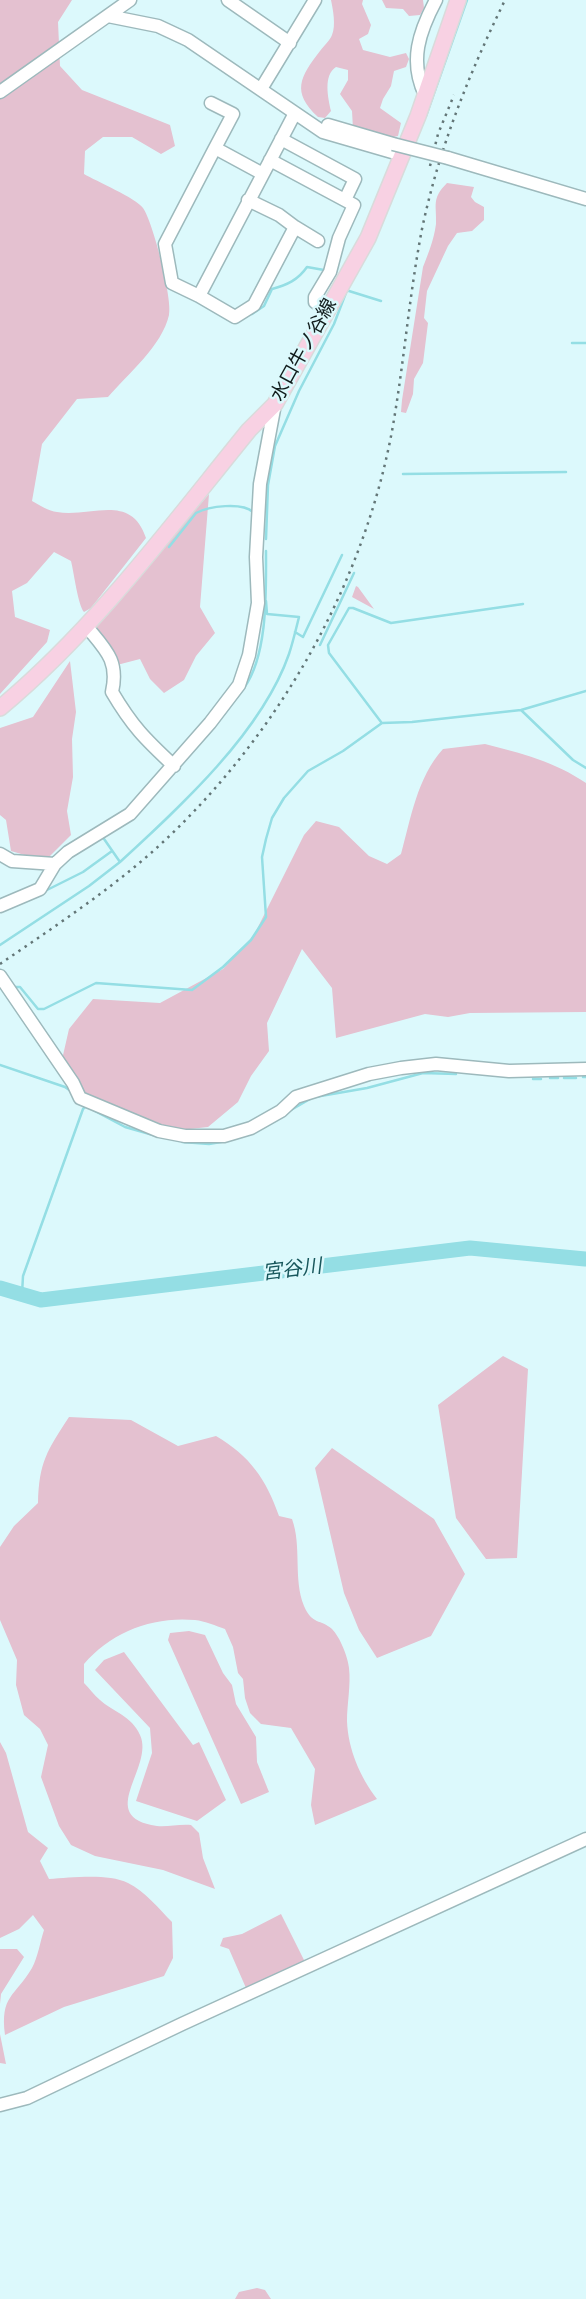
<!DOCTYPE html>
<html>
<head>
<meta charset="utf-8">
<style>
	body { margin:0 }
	canvas { display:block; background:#dcf9fc }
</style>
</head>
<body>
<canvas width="586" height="2299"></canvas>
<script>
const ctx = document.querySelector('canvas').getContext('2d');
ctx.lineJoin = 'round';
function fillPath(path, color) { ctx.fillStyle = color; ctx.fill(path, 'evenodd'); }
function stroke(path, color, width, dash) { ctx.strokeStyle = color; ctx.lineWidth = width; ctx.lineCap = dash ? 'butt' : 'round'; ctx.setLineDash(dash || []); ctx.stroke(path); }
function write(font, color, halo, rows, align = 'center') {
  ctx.font = font + ' Karla,"Noto Sans JP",sans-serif'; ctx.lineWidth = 5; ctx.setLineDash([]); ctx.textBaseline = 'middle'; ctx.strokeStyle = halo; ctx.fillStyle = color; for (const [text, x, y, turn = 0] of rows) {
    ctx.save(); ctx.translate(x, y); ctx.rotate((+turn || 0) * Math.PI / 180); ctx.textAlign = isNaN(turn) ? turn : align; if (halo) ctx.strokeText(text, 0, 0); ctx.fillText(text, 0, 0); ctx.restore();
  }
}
const green = new Path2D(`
	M0,0H72L58,22L60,66L82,90L170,125L175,146L161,154L132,137H103L85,151L84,174C96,181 136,198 143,208C153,222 173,300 169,315C162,346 128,374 108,397L77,399L42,444L32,501C39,505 49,511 57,512C90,518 131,492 146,538L91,608L84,612C78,605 74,573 71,561L54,552L27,583L12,591L15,617L50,630L47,642L0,694Z
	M331,0H363L362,4L371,25L368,34L359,39L363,50L390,57L406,53L409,59L406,67L394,71L391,86L383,99L380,108L401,123L398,136L384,139L353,129L352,111L340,94L348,80V70L336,67C323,75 328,98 331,111L325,118L318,117C291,92 300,77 320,51C324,46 330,40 332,35C336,25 333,10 331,0Z
	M382,0H423L424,8L420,15L409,16L403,9L386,8Z
	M447,183L474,187L471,197L475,202L484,207V220L472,231L457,233L448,246L427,291L424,318L428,323L423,363L414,379L413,394L406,413L401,412L402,400L423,267C429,252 434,239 436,224C437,205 431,199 447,183Z
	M209,494L200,607L215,633L196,656L184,680L164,693L150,679L140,659L117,665L92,629Z
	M356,586L358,587L374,609L352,597Z
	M70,661L76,712L72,739L73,777L67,811L71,835L45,861L11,851L6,820L0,815V728L33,717Z
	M485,744C521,753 555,762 586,783V1012L470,1013L448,1017L425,1014L336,1038L332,988L302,949L267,1023L269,1051L251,1076L238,1102L208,1127L172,1131L85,1094L61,1064L69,1029L93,999L160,1003L223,969L254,935L304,835L316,821L339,827L369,856L387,864L401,854C411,818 417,778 443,749Z
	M503,1356L528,1369L517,1558L486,1559L456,1518L438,1405Z
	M69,1417L131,1420L178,1446L216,1436C250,1456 266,1479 279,1516L292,1519C302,1546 293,1579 304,1606C312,1625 321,1619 332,1629C340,1637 348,1657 349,1668C351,1685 347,1704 347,1721C348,1749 360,1777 377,1799L315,1825L311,1805L315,1769L291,1728L261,1724L250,1713L245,1698L243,1679L238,1673L233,1647L225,1629C216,1626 205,1621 195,1620C153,1616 111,1632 84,1664V1683C89,1688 94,1695 100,1700C112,1711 132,1716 140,1735C155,1767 94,1817 157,1826C168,1827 179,1824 191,1825L199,1833L203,1858L215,1889L163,1870L95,1856L71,1845L59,1826L41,1777L48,1745L40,1729L24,1715L16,1685L17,1660L0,1620V1547L14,1526L38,1503C39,1462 47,1451 69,1417Z
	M332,1448L434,1519L465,1574L431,1636L377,1658L359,1630L344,1593L315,1468Z
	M189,1631L205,1635L223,1673L232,1685L236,1704L256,1737L257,1762L269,1792L241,1804L168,1640L170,1633Z
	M124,1652L193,1745L199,1742L226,1800L197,1821L136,1801L152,1753L150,1728L95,1670L104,1660Z
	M0,1742L6,1753L28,1832L48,1848L40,1861L49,1879C71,1878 107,1873 128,1883C145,1891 159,1909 172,1922L173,1958L164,1976L64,2007L5,2035C0,1995 15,1997 32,1968C38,1957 40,1942 44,1930L33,1915L19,1929L0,1938Z
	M281,1914L305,1962L246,1988L229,1949L220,1946L223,1938L242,1934Z
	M0,1949H17L24,1957L1,1994L0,2004Z
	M0,2034L6,2064L0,2063Z
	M257,2288L265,2290L271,2299H235L239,2292Z`);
const stream = new Path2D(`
	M426,116L467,0
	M349,291L381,301
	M252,314L264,306L272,289C287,285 298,280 307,267L324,270
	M572,343H586
	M403,474L566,472
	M266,539L268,485L275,446L299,391L334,324L349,285
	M169,547L196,513C209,506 242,502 253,512
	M295,632L303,637L342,555
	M320,645L354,573
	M244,688C268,655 266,592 266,551
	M521,710L573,760L586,768
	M381,722L329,653L328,645L349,608H353L391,623L523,604
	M120,862C180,807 262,732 289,654C293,642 296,629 299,617L267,614L266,601
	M47,890L83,872L112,851
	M0,945L89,886L120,862L102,836
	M12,987H20L38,1009H44L96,983L192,990L223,967L251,940L266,917L262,857L266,839L272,818L284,798L308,771L343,751L382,723L412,722L521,710L586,691
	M0,1065L65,1087L72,1092
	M583,1077H586
	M550,1078H558
	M564,1078H576
	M533,1079H541
	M315,1097L367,1088L423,1073L456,1074
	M93,1110L125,1127L153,1135
	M291,1110L310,1099
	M253,1133L277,1120
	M182,1142L209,1144L221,1142
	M22,1294L23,1276L83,1109L87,1105`);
const river = new Path2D(`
	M0,1288L41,1300L470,1248L585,1259`);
const minor = new Path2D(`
	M228,0L290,43
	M108,16L158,26L188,40L323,132L392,152
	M261,89L315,0
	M0,92L130,0
	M425,95C409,61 419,32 436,0
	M211,103L233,114L215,148
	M328,125L393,144
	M281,139L355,179L345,200
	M448,158L586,199
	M270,160L354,205L339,238L330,272L315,297V302L327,310
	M248,200L279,215L295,227L254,305L235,317L199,296L295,113
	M295,227L318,241
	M199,296L172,283L165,244L215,148L263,174
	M87,627C106,650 119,661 112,692C132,726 145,739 174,766
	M0,854L12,861L55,864
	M0,906L40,889L55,864L68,852L130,814L210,723L239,685L249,655L258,603L256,557L260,484L275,404
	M0,976L73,1083L80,1098L159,1131L185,1136H224L251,1128L281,1111L296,1097L369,1074L401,1068L436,1064L509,1071L586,1069
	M0,2105L27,2098L182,2024L586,1839`);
const major = new Path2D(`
	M0,708C96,628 170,527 249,430L275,404L368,238L418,116L458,0`);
const rail = new Path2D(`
	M430,166L438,134L454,95
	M0,964C51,929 104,894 151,853C272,745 362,591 392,431C404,364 409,296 422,229C439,148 469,74 505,0`);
const minorBridge = new Path2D(`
	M393,144L448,158`);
const streetNames = [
	["水口牛ノ谷線",304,350,-61]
];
const waterNames = [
	["宮谷川",292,1270,-7]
];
fillPath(green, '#e4c1d0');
stroke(stream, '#94dee4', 2.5);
stroke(river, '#94dee4', 15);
stroke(minor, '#9db9bc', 15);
stroke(major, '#d9dbdb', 18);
stroke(minor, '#fff', 12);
stroke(major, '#f8d1e3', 15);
stroke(rail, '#637677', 2.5, [2.5, 5]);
stroke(minorBridge, '#9db9bc', 15, []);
stroke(minorBridge, '#fff', 12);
write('19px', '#111c1c', '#dcf9fc', streetNames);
write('italic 20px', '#18575c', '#dcf9fc', waterNames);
</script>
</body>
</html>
